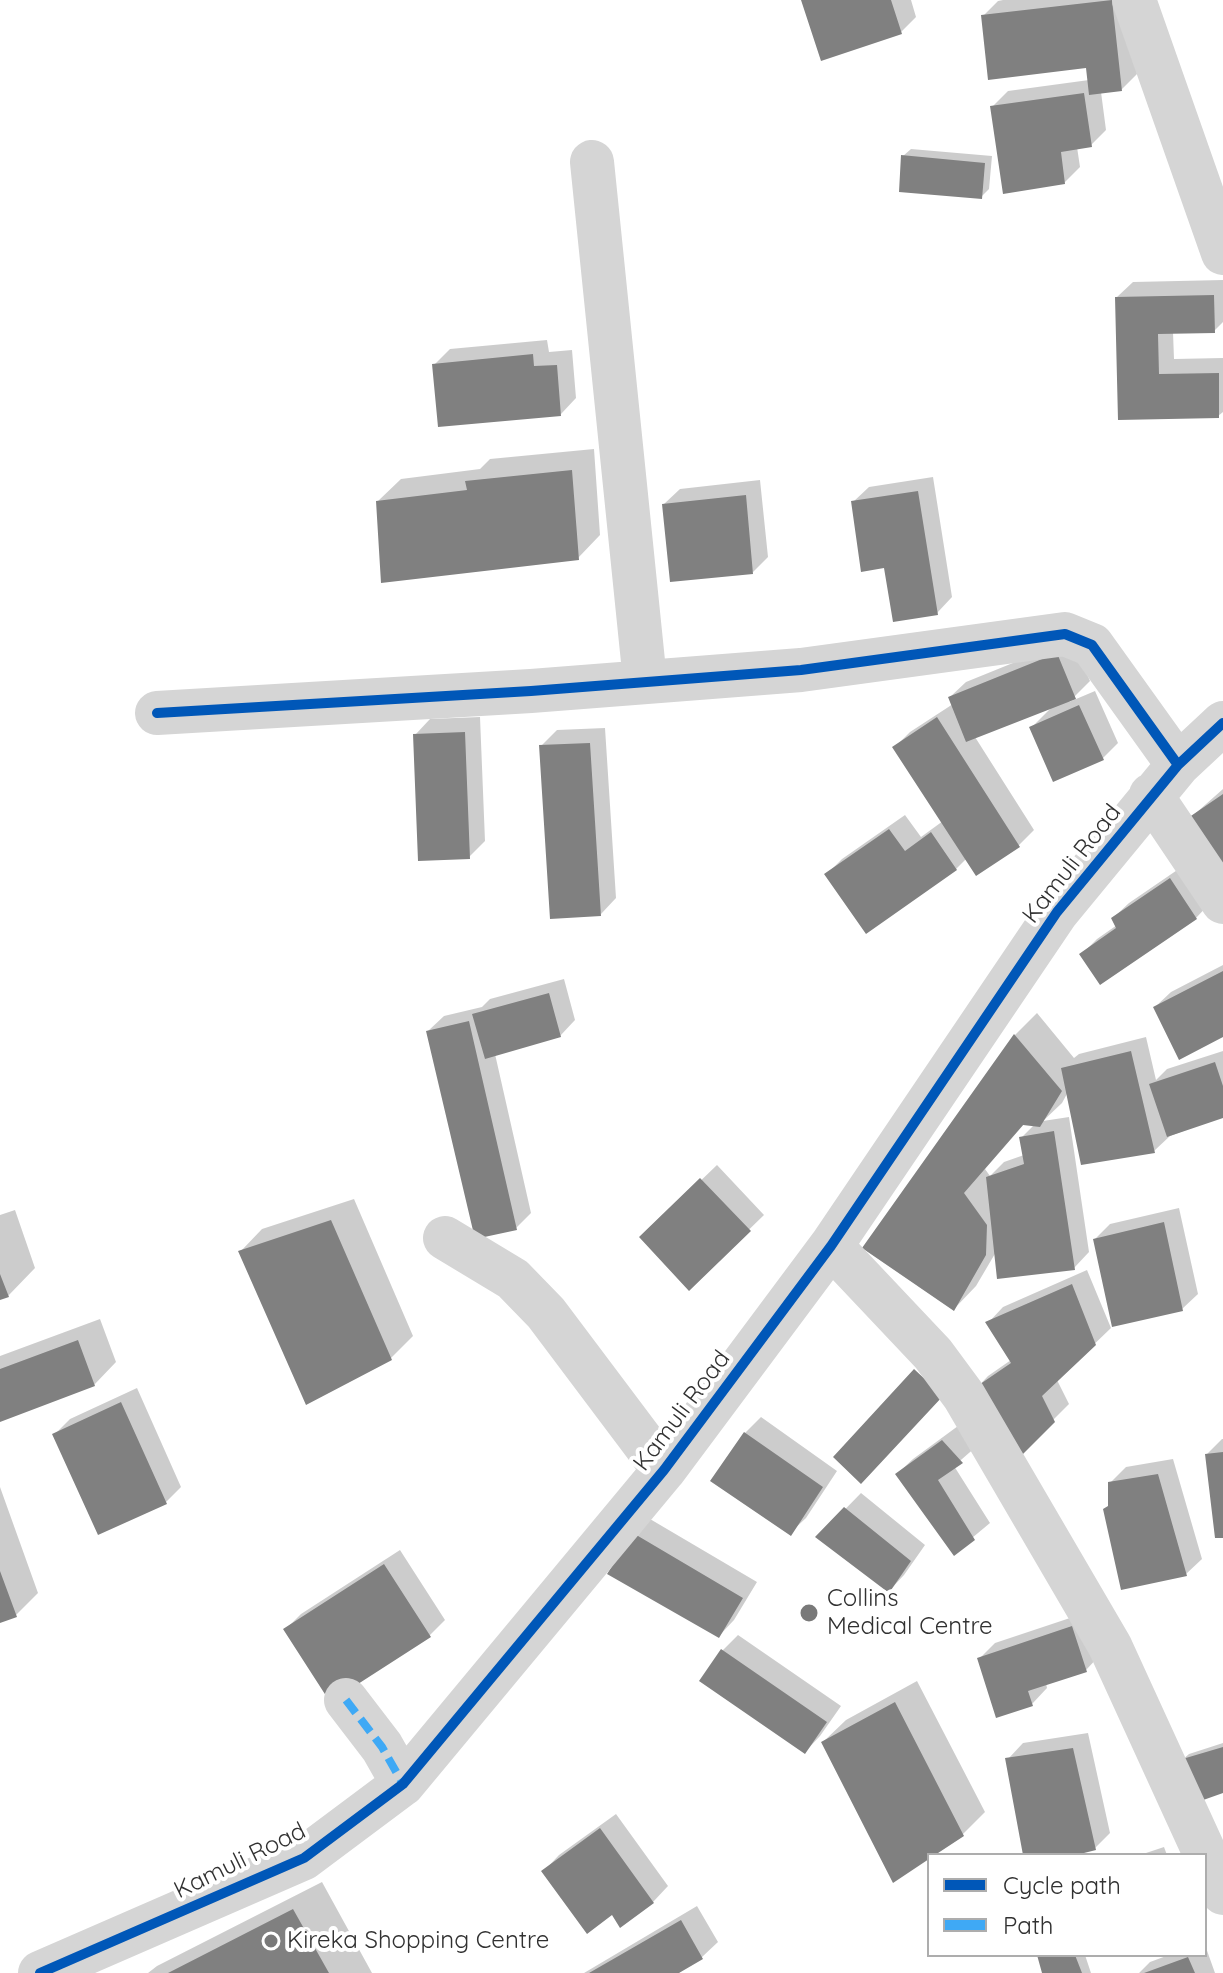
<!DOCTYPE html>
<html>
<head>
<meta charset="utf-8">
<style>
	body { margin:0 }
	#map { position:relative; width:1223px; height:1973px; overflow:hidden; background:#fff; font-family:Quicksand,sans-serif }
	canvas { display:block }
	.legend { position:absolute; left:927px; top:1853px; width:280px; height:104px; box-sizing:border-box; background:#fff; border:2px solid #adadad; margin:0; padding:10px 14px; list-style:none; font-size:24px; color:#313131 }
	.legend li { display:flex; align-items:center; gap:16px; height:40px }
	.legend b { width:40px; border:2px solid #adadad }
</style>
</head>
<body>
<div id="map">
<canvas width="1223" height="1973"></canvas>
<ul class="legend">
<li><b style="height:10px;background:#0057b8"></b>Cycle path</li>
<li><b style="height:10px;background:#3fa9f5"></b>Path</li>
</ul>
</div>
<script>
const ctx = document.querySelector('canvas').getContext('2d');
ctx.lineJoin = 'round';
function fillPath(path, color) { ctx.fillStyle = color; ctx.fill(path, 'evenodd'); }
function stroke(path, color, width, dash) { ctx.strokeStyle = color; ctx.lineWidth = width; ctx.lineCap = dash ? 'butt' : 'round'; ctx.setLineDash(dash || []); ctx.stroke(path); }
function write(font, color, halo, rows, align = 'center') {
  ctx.font = font + ' Quicksand,sans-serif'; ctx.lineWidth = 8; ctx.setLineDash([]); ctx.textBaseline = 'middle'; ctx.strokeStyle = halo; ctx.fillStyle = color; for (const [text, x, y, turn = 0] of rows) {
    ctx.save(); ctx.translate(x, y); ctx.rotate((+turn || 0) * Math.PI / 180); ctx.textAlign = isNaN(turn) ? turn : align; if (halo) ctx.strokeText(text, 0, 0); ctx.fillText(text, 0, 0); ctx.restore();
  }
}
const shadow = new Path2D(`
	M803,0H911L916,17L901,32Z
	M1003,0H1128L1137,74L1122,89L1101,92L1106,130L1091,145L1077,147L1080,167L1064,183L992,107L1008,91L1089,80L1088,66L983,16L998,1Z
	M911,149L992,156L989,189L981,197L903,156Z
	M1223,280V322L1214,331L1173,332L1174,359L1223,358V412L1218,416L1120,418L1117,297L1133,282Z
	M547,340L549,352L572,350L576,398L561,414L434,365L450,349Z
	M594,449L600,535L578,558L378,501L401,479L480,469L490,459Z
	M933,477L952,597L937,613L853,502L869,487Z
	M760,480L768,557L753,572L664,504L680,489Z
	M1072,639L1090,681L1069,702L1095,691L1118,743L1102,759L1031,728L1054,705L975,737L1034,830L1019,845L977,873L967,858L956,869L827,874L842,859L905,815L921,837L943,821L895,747L910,732L953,704L950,697L966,682Z
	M480,717L485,841L469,857L415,735L430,719Z
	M605,728L616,898L601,914L541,746L557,730Z
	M1223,789V872L1188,820Z
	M1186,864L1211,902L1196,918L1082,954L1097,939L1117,925L1113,918L1129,903Z
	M1223,965V1035L1155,1007L1171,992Z
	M564,979L575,1020L560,1036L495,1054L531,1213L516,1228L428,1031L444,1016L482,1007L490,999Z
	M1037,1013L1074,1058L1079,1054L1146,1037L1156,1080L1167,1069L1223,1051V1116L1170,1136L1154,1151L1068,1092L1062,1103L1043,1121L1069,1117L1089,1252L1074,1268L996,1252L976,1286L954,1309L865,1248L1015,1035ZM1025,1123L1034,1125L1021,1138L1024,1155L1004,1162L990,1176L985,1169Z
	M717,1165L764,1215L689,1288L642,1237Z
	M354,1199L413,1336L390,1359L240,1252L262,1229Z
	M1179,1208L1198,1294L1182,1309L1095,1239L1110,1224Z
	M15,1210L35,1268L8,1296L0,1298V1215Z
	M1087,1270L1111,1328L1057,1380L1069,1404L1011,1462L973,1392L988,1376L1011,1360L988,1323L1003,1307Z
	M100,1319L116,1362L94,1385L0,1419V1356Z
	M137,1388L181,1487L166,1502L55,1434L70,1419Z
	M761,1417L837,1471L806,1518L790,1533L713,1480L745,1433Z
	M958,1426L977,1446L954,1466L990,1523L954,1553L897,1474L913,1459Z
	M1222,1439H1223V1536L1207,1454Z
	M1173,1459L1202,1559L1186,1574L1110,1483L1126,1467Z
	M0,1487L38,1593L16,1615L0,1621Z
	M861,1493L925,1545L904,1575L889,1591L818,1537Z
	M650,1519L757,1582L734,1620L719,1636L610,1573Z
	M400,1550L445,1620L429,1636L285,1630L301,1614Z
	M1088,1612L1101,1654L1086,1670L1046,1683L1047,1688L1032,1704L979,1659L995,1643Z
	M738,1635L841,1706L820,1736L805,1752L702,1680L723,1650Z
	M917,1681L985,1812L963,1834L929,1857L823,1742L846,1720Z
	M1088,1733L1110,1833L1095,1848L1067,1855H1026L1008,1759L1023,1743Z
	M1223,1743V1791L1181,1761L1189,1754Z
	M616,1814L668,1886L653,1902L613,1912L544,1871L559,1855Z
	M1164,1847L1167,1855H1140Z
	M322,1882L372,1973H148L157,1966Z
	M697,1906L718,1942L702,1957L675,1973H584Z
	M1205,1945L1215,1973H1139L1150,1962L1169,1955H1205Z
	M1039,1955H1085L1091,1973H1044Z`);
const building = new Path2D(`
	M801,0H891L902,34L821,61Z
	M1112,0L1122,91L1089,95L1086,68L988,80L981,15Z
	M1084,93L1092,147L1061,152L1065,184L1003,194L990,106Z
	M901,155L985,163L982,199L899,192Z
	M1214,295L1215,333L1158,334L1159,374L1219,373V418L1118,420L1115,297Z
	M533,354L534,366L557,365L561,416L438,427L432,364Z
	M572,470L579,560L381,583L376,501L467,490L465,481Z
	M918,491L938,615L893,622L884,568L861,572L851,501Z
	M746,495L753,574L670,582L662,504Z
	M1057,653L1076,699L966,742L948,697Z
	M1079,705L1104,760L1053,782L1029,727Z
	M937,717L1020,847L976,876L892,747Z
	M465,732L470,859L418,861L413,734Z
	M590,743L601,916L550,919L539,745Z
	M1223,794V876L1185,820Z
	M889,829L905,851L931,832L957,870L866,934L824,874Z
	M1170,878L1197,919L1100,985L1079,954L1116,928L1111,918Z
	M1223,971V1037L1179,1060L1153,1007Z
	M549,993L561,1037L485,1059L472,1014Z
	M469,1021L517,1230L475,1239L426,1031Z
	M1014,1034L1062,1091L1040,1127L1023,1125L964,1193L987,1225L986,1255L954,1311L862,1248Z
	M1131,1051L1155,1153L1081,1165L1061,1068Z
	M1215,1062L1223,1086V1118L1167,1137L1149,1084Z
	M1054,1131L1075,1270L997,1279L986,1177L1024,1164L1019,1137Z
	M700,1178L751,1231L689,1291L639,1237Z
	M331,1220L392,1360L306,1405L238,1251Z
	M1164,1222L1183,1311L1112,1327L1093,1239Z
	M0,1274L9,1297L0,1300Z
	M1072,1284L1096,1345L1042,1396L1055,1422L1011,1466L970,1391L1011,1363L985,1322Z
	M78,1340L95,1386L0,1422V1369Z
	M914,1369L943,1396L861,1484L833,1457Z
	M121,1402L167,1504L98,1535L52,1434Z
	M744,1432L823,1487L791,1536L710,1481Z
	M942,1440L963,1463L938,1480L975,1540L954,1556L895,1474Z
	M1223,1452V1538H1215L1205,1454Z
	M1158,1474L1187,1576L1121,1590L1103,1509L1108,1506V1482Z
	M844,1507L911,1561L889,1593L815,1537Z
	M633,1533L743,1598L719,1638L607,1574Z
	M384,1564L431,1637L330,1702L283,1629Z
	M0,1571L17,1617L0,1623Z
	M1072,1626L1087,1672L1028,1691L1033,1706L996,1718L977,1658Z
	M721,1649L827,1722L805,1754L699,1681Z
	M895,1702L964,1836L935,1855H929V1859L893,1883L821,1742Z
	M1223,1747V1793L1192,1804L1179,1760Z
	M1073,1748L1096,1850L1076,1855H1023L1005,1758Z
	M600,1828L654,1903L620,1928L612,1915L587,1934L541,1871Z
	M293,1909L329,1973H168Z
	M681,1920L703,1959L679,1973H589Z
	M1037,1955H1075L1082,1973H1042Z
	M1188,1957L1195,1973H1144Z`);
const minor = new Path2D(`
	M1134,0L1223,253
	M592,162L645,681
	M157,713L531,691L801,670L1065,634L1092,645L1178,765
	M1151,795L1223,902
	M445,1238L513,1279L546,1313L664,1470
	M831,1246L933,1354L964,1396L1110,1646L1223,1893
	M346,1700L382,1747L403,1784
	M40,1973L304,1858L403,1784L664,1470L831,1246L1057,912L1178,765L1223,723`);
const quiet = new Path2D(`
	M346,1700L382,1747L403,1784`);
const cycleway = new Path2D(`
	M157,713L531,691L801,670L1065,634L1092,645L1178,765
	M40,1973L304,1858L403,1784L664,1470L831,1246L1057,912L1178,765L1223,723`);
const markers = [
	[809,1613,10,"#797979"],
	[271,1941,8,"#797979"]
];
const streetNames = [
	["Kamuli Road",1072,864,-52],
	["Kamuli Road",682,1411,-53],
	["Kamuli Road",240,1861,-26]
];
const poiNames = [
	["Collins",827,1599],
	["Medical Centre",827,1627],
	["Kireka Shopping Centre",287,1941]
];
fillPath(shadow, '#0003');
fillPath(building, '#808080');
stroke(minor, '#d5d5d5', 44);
stroke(quiet, '#3fa9f5', 8, [16, 8]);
stroke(cycleway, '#0057b8', 10);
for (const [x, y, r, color] of markers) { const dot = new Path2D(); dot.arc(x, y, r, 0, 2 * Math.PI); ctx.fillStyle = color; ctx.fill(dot); stroke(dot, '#fff', 3); }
write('24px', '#313131', '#fff', streetNames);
write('24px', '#313131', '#fff', poiNames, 'left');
</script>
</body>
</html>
